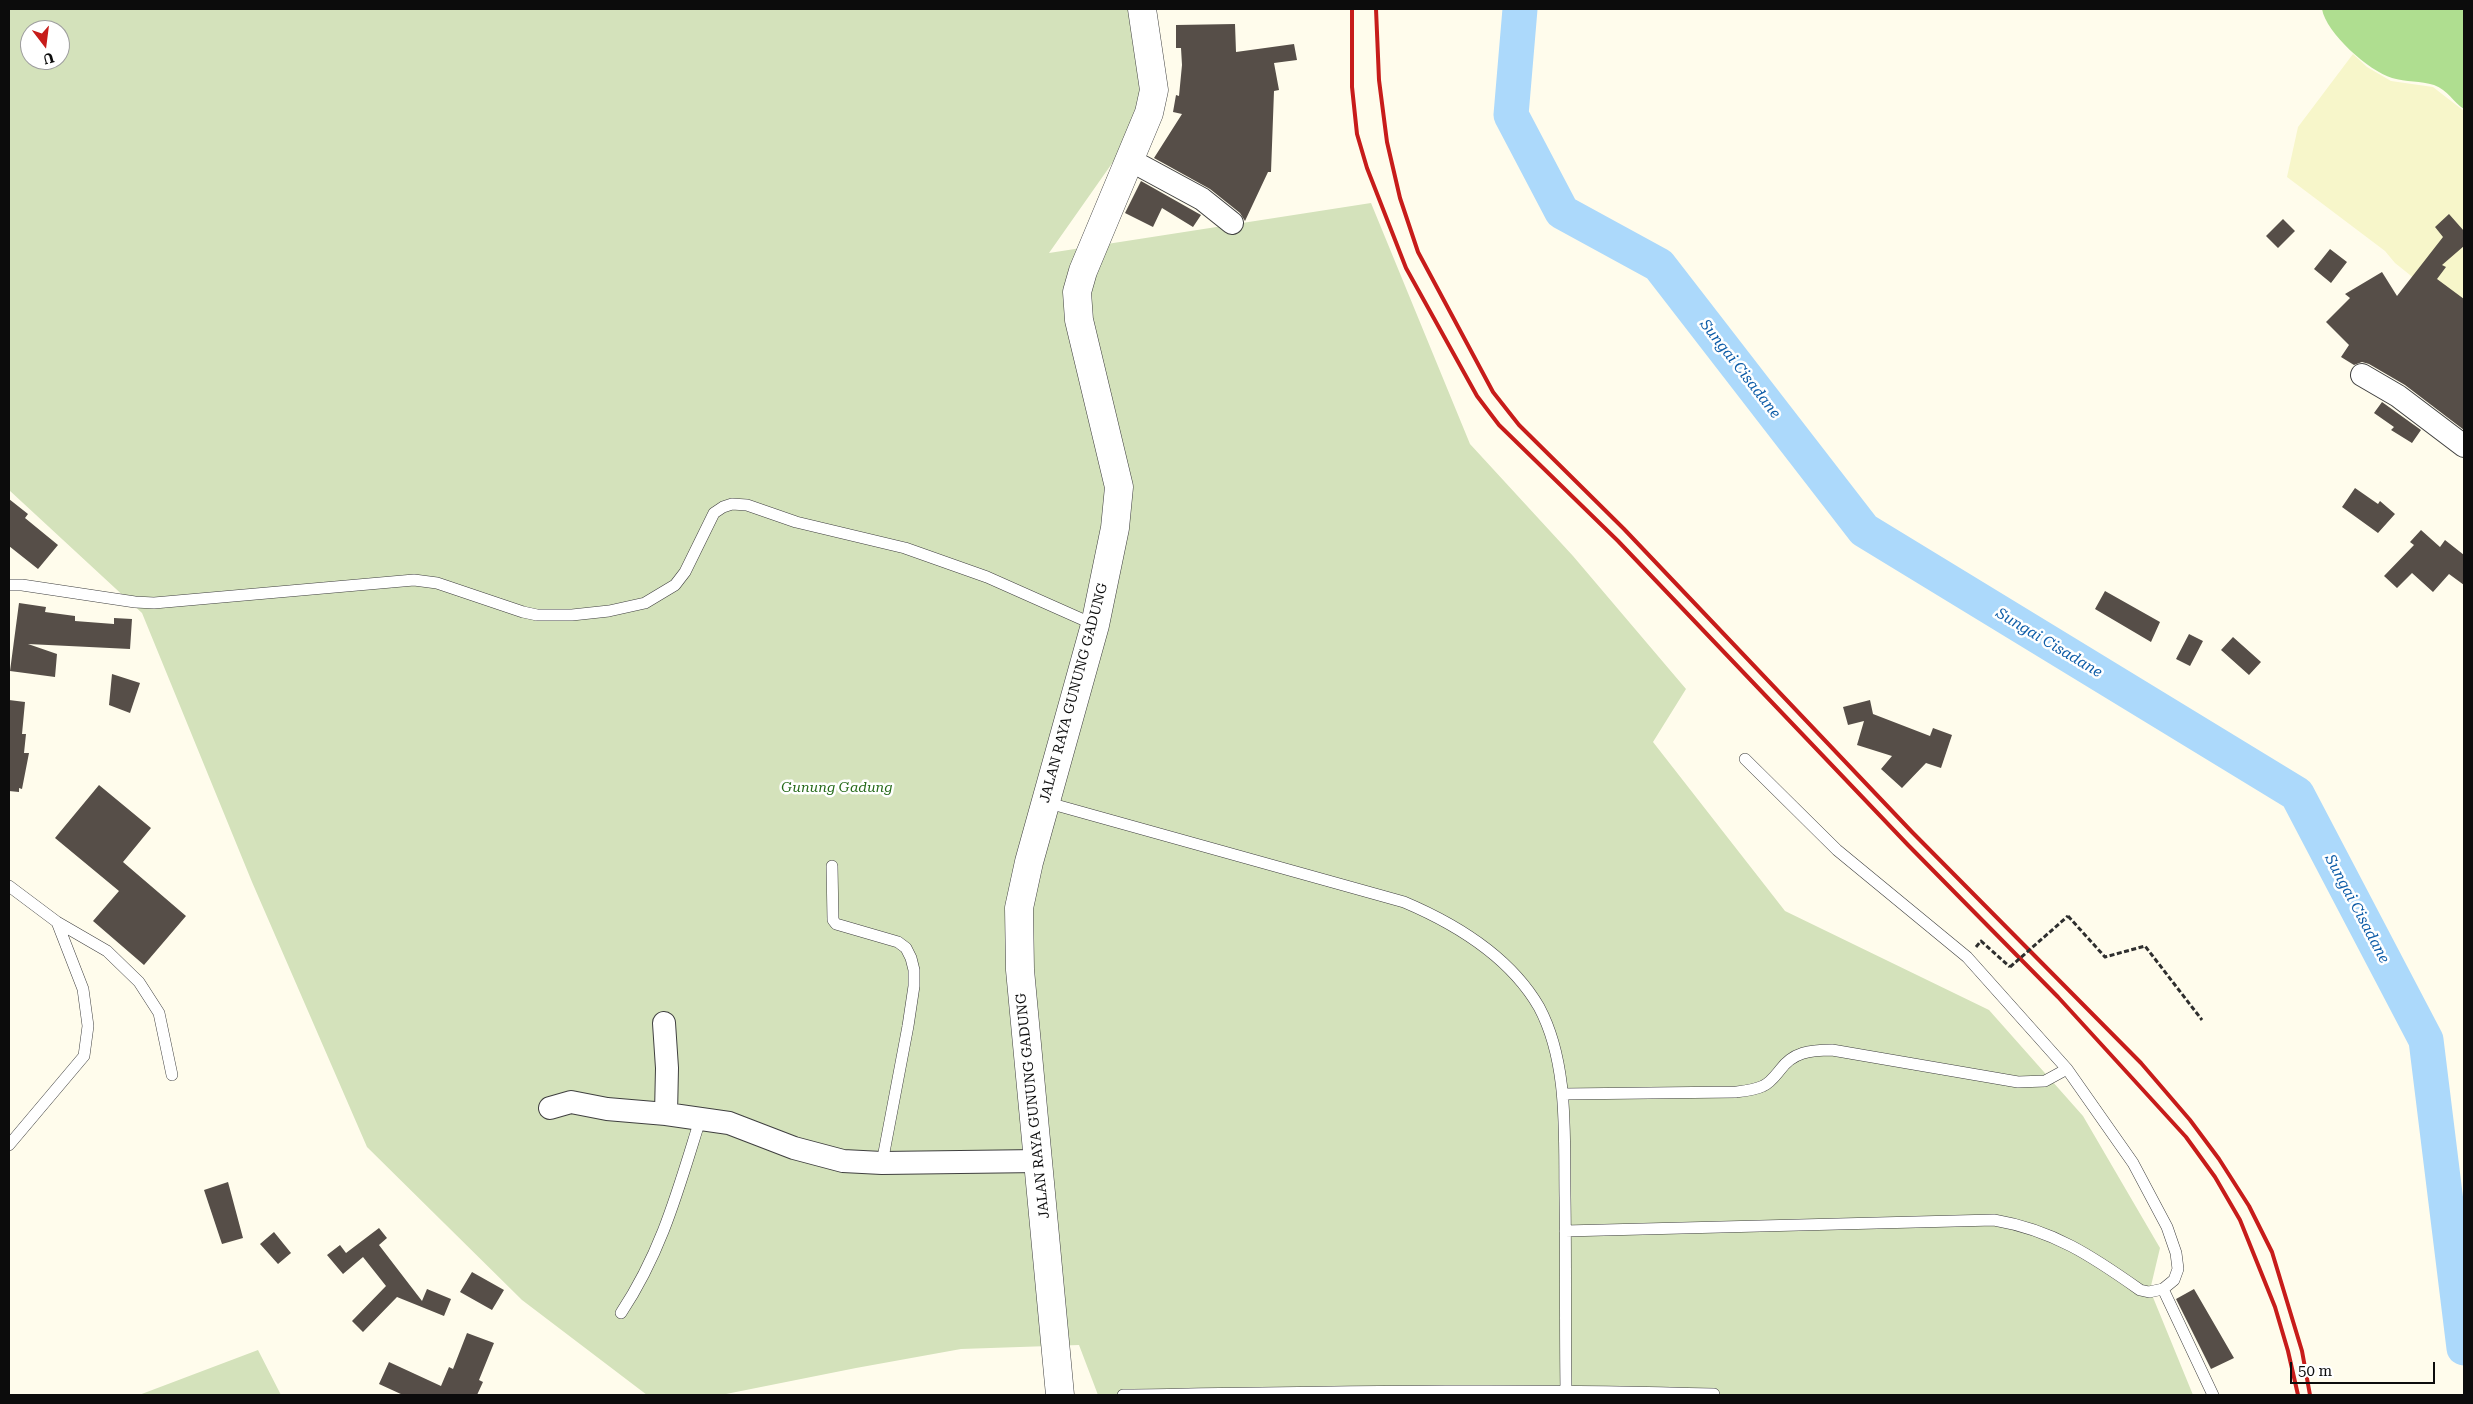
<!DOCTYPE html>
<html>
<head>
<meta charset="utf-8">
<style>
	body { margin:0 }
	#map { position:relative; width:2473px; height:1404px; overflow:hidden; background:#fffcec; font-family:"Roboto Serif",serif }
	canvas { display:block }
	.frame { position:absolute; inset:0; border:10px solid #0c0c0c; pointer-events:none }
	.north { position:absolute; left:20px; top:20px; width:50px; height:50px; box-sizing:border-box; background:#fff; border:1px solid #9e9e9e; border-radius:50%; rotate:165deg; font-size:14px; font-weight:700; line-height:20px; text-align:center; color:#0c0c0c }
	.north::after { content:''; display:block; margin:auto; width:18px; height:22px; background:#c71c1a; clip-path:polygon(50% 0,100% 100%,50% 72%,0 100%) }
	.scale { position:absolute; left:2290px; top:1362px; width:145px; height:22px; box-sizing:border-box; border:2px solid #0c0c0c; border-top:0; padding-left:6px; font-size:15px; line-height:18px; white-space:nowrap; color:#0c0c0c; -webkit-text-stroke:4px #fff; paint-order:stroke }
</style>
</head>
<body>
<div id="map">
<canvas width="2473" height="1404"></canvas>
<div class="frame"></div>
<div class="north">U</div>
<div class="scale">50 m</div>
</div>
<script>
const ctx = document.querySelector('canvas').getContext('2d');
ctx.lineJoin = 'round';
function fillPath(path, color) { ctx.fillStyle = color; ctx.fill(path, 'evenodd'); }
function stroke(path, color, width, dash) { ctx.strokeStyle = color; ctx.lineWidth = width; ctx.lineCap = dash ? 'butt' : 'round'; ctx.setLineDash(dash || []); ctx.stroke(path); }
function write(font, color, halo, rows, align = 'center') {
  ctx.font = font + ' "Roboto Serif",serif'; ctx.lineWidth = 5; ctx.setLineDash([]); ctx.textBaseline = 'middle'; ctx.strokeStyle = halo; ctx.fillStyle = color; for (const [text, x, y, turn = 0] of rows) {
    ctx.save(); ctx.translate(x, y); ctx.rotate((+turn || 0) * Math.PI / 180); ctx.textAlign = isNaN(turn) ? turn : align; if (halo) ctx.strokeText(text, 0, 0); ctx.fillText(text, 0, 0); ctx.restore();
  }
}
const farmland = new Path2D(`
	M2353,54L2367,67L2391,81L2433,87L2464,111V301L2455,311L2395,263L2385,251L2287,177L2298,127Z`);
const forest = new Path2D(`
	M2322,9H2464V109C2453,102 2448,90 2434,85C2421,81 2406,82 2392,78C2369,71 2326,33 2322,9Z`);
const cemetery = new Path2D(`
	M9,9H1139L1146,115L1049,253L1371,203L1470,444L1573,556L1686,689L1653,742L1785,911L1989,1010L2083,1116L2160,1248L2150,1290L2193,1395H1098L1079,1345L961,1349L856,1368L721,1395H647L522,1300L367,1147L252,882L142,613L9,490ZM30,30H60V60H30Z
	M258,1350L281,1395H139Z`);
const river = new Path2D(`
	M1520,9L1511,115L1562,212L1659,265L1864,530L2297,794L2426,1040L2464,1348`);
const building = new Path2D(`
	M1235,24L1236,52L1294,44L1297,60L1274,63L1279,90L1274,91L1271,172H1268L1245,221L1240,213L1210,189L1154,158L1182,114L1173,112L1176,95L1179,96L1182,65L1181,48H1176V25Z
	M1141,181L1201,215L1193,227L1162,208L1153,227L1125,213Z
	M2449,214L2464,231V246L2442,265L2446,267L2437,279L2464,299V430L2405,385L2369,364L2362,362L2354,365L2341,357L2349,345L2326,322L2350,298L2345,294L2382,272L2397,296L2443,237L2435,227Z
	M2283,219L2295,231L2278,248L2266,236Z
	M2330,249L2347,262L2331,283L2314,269Z
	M2382,402L2421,430L2412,443L2391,430L2394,427L2374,413Z
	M2355,488L2378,504L2380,501L2395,514L2378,533L2342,507Z
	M9,499L28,514L25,518L58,545L38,569L9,546Z
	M2421,530L2440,547L2445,540L2464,555V585L2449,574L2433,592L2412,573L2397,588L2384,576L2414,545L2410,542Z
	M2105,591L2160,622L2151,642L2095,609Z
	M19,603L46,607L45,612L75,616V621L114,624V618L132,619L130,649L28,644L57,654L55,677L10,671Z
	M2189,634L2203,641L2190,666L2176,659Z
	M2233,637L2261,662L2249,675L2221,650Z
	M112,674L140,683L130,713L109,705Z
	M9,700L25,702L22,734H26L24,753H29L22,789L19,788V792L9,791Z
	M1870,700L1873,714L1930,736L1933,728L1952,735L1941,768L1926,763L1902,788L1881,769L1892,756L1857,745L1864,721L1848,725L1843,707Z
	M99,785L151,828L123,862L186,916L144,965L93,921L119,891L55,838Z
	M228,1182L243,1238L222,1244L204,1190Z
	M379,1228L387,1238L379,1245L422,1301L427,1289L451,1299L444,1316L397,1297L363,1332L352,1321L386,1286L363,1257L343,1274L327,1255L340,1245L346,1253Z
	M274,1232L291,1253L278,1264L260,1244Z
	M472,1272L504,1290L492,1310L460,1292Z
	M2194,1289L2234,1358L2211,1369L2176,1299Z
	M467,1333L494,1343L479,1380L483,1382L477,1395H403L379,1384L389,1362L441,1386L449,1367L453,1369Z`);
const path = new Path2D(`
	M2068,916L2105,957L2145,946L2202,1020
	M1976,947L1981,941L2010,967`);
const service = new Path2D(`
	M9,585H22L135,602L154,603L414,580L437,583L523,612L537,615H572L609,611L645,603L675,585L685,572L714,513L723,507L732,504L747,505L796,522L905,548L987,577L1095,625
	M1745,759L1837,850L1967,957L2067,1069L2133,1163L2167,1227L2176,1253L2178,1269L2174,1280L2163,1289
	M1045,802L1404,902C1456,924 1510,957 1539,1007C1569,1063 1564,1135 1565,1197C1566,1261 1565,1325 1566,1390
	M832,866L833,920L836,924L898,942L906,948L911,958L914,970V986L908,1026L882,1163
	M9,886L57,922L107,951L139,982L159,1013L172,1075
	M1563,1094L1736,1092C1745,1091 1755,1090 1763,1086C1770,1083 1775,1076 1780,1070C1793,1052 1810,1050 1832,1050L2018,1082L2045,1081L2067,1069
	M9,1145L84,1056L88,1026L83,989L57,922
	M1565,1231L1994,1220C2053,1230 2092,1256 2140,1290L2149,1292L2163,1289L2213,1395
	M621,1313C662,1251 678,1190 700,1120
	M1123,1395C1320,1392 1516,1388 1714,1394`);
const minor = new Path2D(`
	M1130,160L1202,199L1232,223
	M2362,375L2398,396L2464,446
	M664,1023L667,1068L666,1114L729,1123L794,1148L843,1161L882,1163L1039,1161
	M550,1108L571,1102L607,1109L666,1114`);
const tertiary = new Path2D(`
	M1060,1395L1020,970L1019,908L1029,862L1095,625L1115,528L1119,487L1079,320L1077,292L1083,271L1149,113L1154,90L1142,9`);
const rail = new Path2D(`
	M1352,9V87L1357,134L1367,168L1406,268L1477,396L1499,425L1618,541L1908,845L2058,997L2186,1137L2215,1177L2240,1220L2275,1307L2288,1351L2298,1395
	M1376,9L1379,80L1387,142L1400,198L1418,252L1493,392L1519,425L1624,529L1912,832L2141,1063L2190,1120L2219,1159L2249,1206L2272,1252L2302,1351L2310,1395`);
const pathBridge = new Path2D(`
	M2010,967L2068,916`);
const streetNames = [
	["JALAN RAYA GUNUNG GADUNG",1074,693,-75],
	["JALAN RAYA GUNUNG GADUNG",1033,1106,-96]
];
const parkNames = [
	["Gunung Gadung",837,788]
];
const waterNames = [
	["Sungai Cisadane",1740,369,52],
	["Sungai Cisadane",2049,643,31],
	["Sungai Cisadane",2357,909,62]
];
fillPath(farmland, '#f7f6ca');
fillPath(forest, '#afde90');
fillPath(cemetery, '#d4e2bb');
stroke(river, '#acd9fb', 35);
fillPath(building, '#564e48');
stroke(service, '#3f3f3f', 12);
stroke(minor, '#3f3f3f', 24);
stroke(tertiary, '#3f3f3f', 29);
stroke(path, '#2e2e2e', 3, [5, 2.5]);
stroke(service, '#fff', 11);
stroke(minor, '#fff', 22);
stroke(tertiary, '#fff', 28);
stroke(rail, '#c71c1a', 4);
stroke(pathBridge, '#2e2e2e', 3, [5, 2.5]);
write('14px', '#0c0c0c', '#fff', streetNames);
write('italic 14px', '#246918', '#fff', parkNames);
write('italic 15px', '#0c5ba7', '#fff', waterNames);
</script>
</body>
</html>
